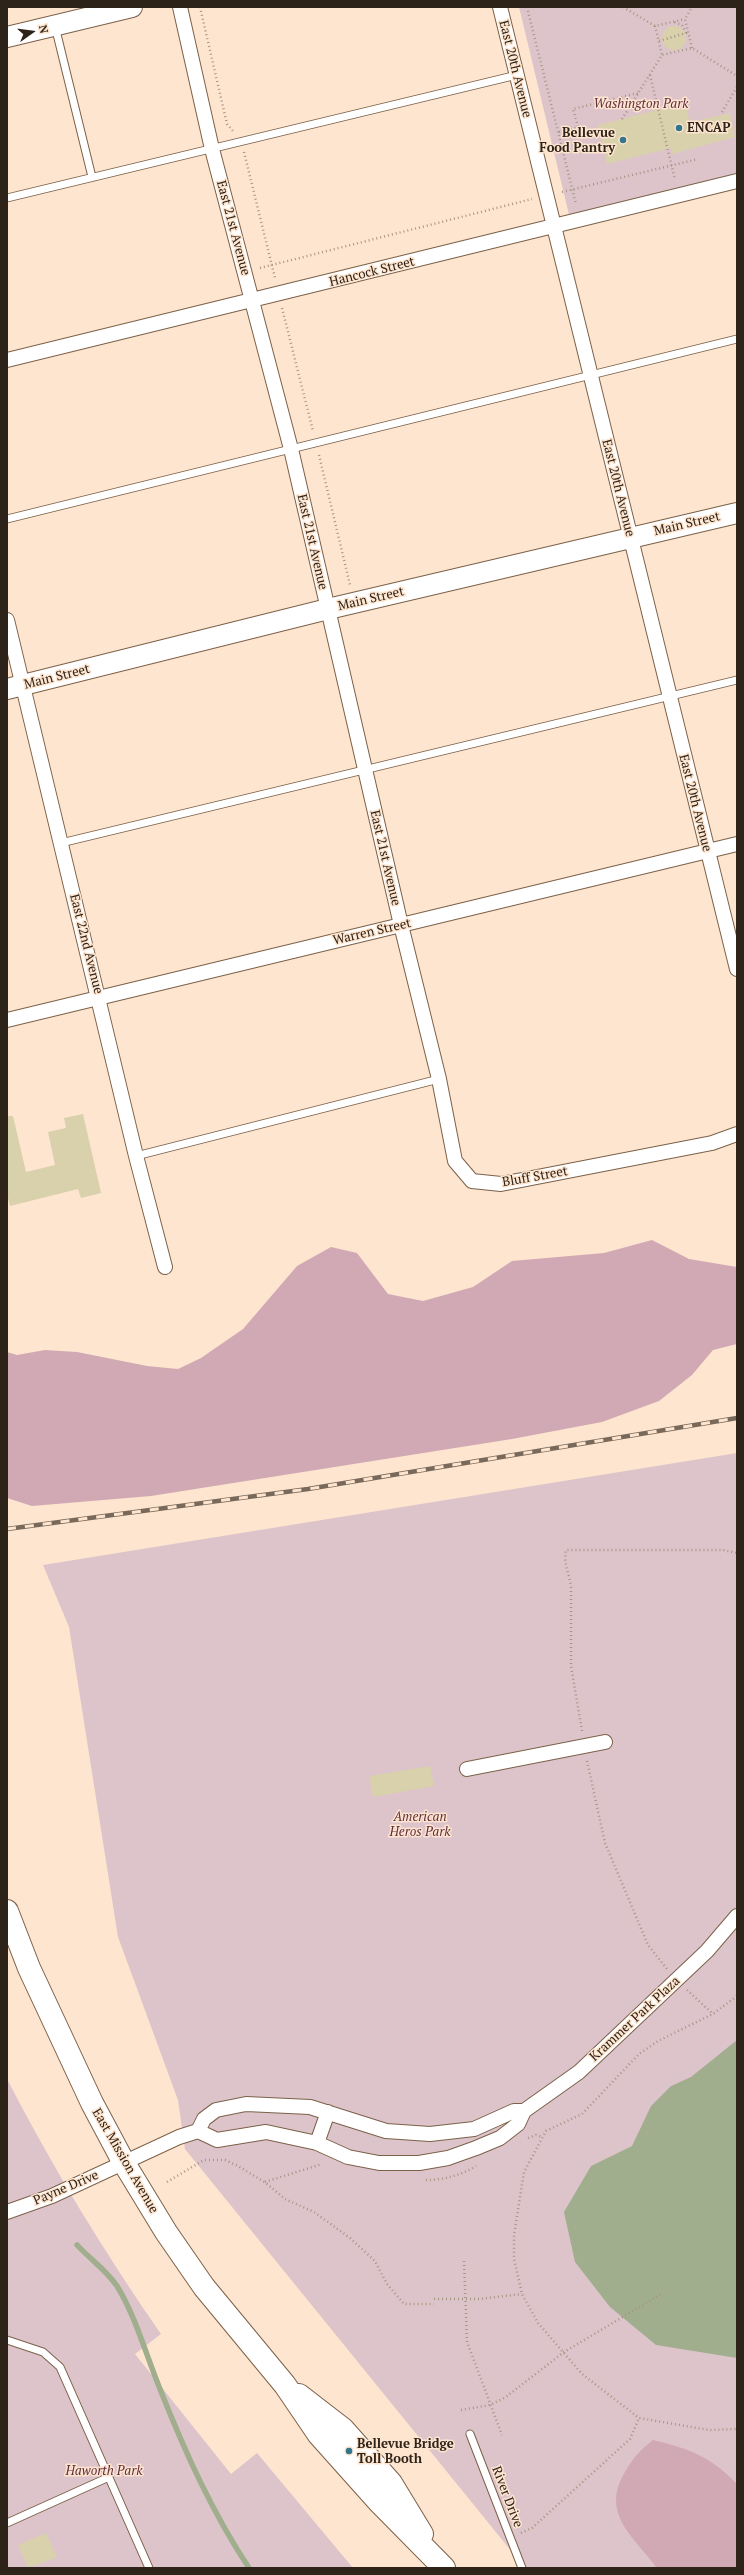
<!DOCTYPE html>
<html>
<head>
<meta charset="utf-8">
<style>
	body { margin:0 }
	#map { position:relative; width:744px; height:2575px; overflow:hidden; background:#fee5cf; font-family:"PT Serif",serif }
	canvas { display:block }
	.frame { position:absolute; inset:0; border:8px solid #2e2319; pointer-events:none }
	.north { position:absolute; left:12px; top:12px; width:40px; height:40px; -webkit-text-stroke:3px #fee5cf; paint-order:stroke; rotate:76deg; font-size:11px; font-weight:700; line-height:16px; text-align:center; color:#2e2319 }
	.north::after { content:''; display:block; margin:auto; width:14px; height:18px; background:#2e2319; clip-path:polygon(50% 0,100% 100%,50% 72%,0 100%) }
</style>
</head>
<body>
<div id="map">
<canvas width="744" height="2575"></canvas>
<div class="frame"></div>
<div class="north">N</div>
</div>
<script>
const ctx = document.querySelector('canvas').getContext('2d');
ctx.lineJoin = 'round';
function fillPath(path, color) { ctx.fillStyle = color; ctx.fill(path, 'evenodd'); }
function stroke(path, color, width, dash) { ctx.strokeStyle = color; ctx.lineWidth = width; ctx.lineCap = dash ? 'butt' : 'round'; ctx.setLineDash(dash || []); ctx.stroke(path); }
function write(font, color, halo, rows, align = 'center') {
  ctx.font = font + ' "PT Serif",serif'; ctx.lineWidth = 3; ctx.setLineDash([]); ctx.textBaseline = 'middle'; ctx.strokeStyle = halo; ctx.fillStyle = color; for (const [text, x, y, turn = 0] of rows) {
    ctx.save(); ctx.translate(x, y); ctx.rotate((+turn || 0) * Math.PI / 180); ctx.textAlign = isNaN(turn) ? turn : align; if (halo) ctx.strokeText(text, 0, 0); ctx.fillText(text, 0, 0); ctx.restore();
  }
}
const green = new Path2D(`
	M519,7H737V181L571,223Z
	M737,1453V2568H525L185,2149L178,2100L118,1937L69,1627L43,1565Z
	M7,2079C53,2168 104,2252 161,2334L135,2354L231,2474L257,2453L353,2568H7Z`);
const forest = new Path2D(`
	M652,1240L689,1259L737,1267V1344L713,1350L692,1375L659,1401L602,1422L512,1439L151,1496L32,1506L7,1498V1352L17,1355L45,1350L77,1352L147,1366L178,1369L201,1358L243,1329L297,1266L331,1247L357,1253L388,1294L423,1301L473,1287L512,1261L604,1253Z
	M653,2440C690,2449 710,2456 737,2484V2568H657C633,2536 600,2513 625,2472C633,2458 640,2450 653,2440Z`);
const water = new Path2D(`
	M737,2040V2358L656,2345L610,2307L575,2262L564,2212L591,2166L632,2146L651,2106L671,2086L691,2077Z`);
const stream = new Path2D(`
	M77,2245C90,2259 106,2270 117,2286C136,2317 146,2355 160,2389C185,2452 212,2512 249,2568`);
const building = new Path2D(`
	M662 38a12 12 0 1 1 24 0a12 12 0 1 1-24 0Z
	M685,103L690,122L730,113L735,137L672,154L671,148L607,164L598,125Z
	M83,1114L101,1193L81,1198L78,1189L10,1206L7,1194V1116H13L26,1172L55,1165L48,1132L66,1128L64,1118Z
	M430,1766L434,1786L373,1797L369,1776Z
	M46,2533L57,2557L28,2568L18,2545Z`);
const path = new Path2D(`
	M200,7L227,124L233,131
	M527,7L576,204
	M623,7L655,26L685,19
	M655,26L662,55
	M659,41L686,33L682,25L674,22
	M692,48L685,19L692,7
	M650,75L675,180
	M722,112L737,87
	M622,119L662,55L692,48L737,76
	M559,132L578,127L573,109L638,93
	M244,152L275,278
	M562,192L698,159
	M260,268L532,199
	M282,308L313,431
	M319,455L350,585
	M582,1731L571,1666V1588C570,1574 563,1565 566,1550H723L737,1553
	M587,1761L605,1843L648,1945L667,1969
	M687,1990L713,2014
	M737,1996L713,2014L658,2041L639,2054L582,2114L546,2131L524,2172L514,2235V2259L522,2294L538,2323L582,2374L639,2418L709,2430L737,2429
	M528,2138L536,2135L543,2137
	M426,2180C443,2180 462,2175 476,2166
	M167,2182L204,2160H225L238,2166L266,2183L285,2199L314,2212L350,2238L375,2261L387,2284L404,2304H434
	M265,2182L322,2164
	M464,2261L467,2342L502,2435
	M434,2299H479L522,2294
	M461,2410L490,2405L506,2397L564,2352L663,2293
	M521,2533L532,2528L630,2439L639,2418`);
const lane = new Path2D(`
	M55,26L92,177
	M7,198L517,75
	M7,519L737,339
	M61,843L737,680
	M136,1156L439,1079
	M7,2340L43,2352L60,2367L149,2568
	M470,2434L522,2568
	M7,2523L109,2477`);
const street = new Path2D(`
	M180,7L212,149L291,449L401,925L439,1079L455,1161L472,1181L501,1184L712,1143L737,1134
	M500,7L737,969
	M7,360L737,181
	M7,620L136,1156L165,1267
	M7,1020L737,844
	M467,1769L605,1742
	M198,2131L204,2119L216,2110L246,2104L310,2107L386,2131L430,2134L474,2129L514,2111H524
	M317,2143L328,2112
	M7,2212L52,2196L179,2137L198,2131L217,2140L266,2132L317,2143L348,2157L379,2163H419L448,2158L476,2148L500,2138L518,2124L524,2111L579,2072L707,1951L737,1916`);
const secondary = new Path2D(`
	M7,37L132,7
	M7,689L328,609L737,513`);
const primary = new Path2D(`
	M7,1911L29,1968L92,2103L124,2163L166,2232L204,2287L285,2385L319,2435L378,2501L444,2568
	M299,2395L343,2429L391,2483L422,2534`);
const rail = new Path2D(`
	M7,1529L308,1489L737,1418`);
const markers = [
	[679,128,4,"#357589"],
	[623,140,4,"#357589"],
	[349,2451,4,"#357589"]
];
const streetNames = [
	["East 20th Avenue",515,69,76],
	["East 21st Avenue",233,228,75],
	["Hancock Street",372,272,-14],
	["East 20th Avenue",618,488,76],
	["Main Street",687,524,-13],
	["East 21st Avenue",312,542,77],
	["Main Street",371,599,-13],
	["Main Street",57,677,-14],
	["East 20th Avenue",695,803,76],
	["East 21st Avenue",385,858,77],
	["Warren Street",372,932,-13],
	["East 22nd Avenue",86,944,76],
	["Bluff Street",535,1177,-10],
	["Krammer Park Plaza",635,2019,-43],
	["East Mission Avenue",125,2161,60],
	["Payne Drive",66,2188,-23],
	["River Drive",507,2497,69]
];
const parkNames = [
	["Washington Park",641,104],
	["American",420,1817],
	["Heros Park",420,1832],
	["Haworth Park",104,2471]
];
const poiNames = [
	["ENCAP",687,128],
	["Bellevue",615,133,"right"],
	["Food Pantry",615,148,"right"],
	["Bellevue Bridge",357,2444],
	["Toll Booth",357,2459]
];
fillPath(green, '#ddc4cb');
fillPath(forest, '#d1a9b4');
fillPath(water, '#a0ae8d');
stroke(stream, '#a0ae8d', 5.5);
fillPath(building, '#d9d0ac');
stroke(lane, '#7c6149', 9);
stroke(street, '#7c6149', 16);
stroke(secondary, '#7c6149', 22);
stroke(primary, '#7c6149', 24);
stroke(path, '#a89584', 2.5, [1, 3]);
stroke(lane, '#fff', 7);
stroke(street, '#fff', 14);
stroke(secondary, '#fff', 20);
stroke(primary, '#fff', 22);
stroke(rail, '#79695a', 4.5);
stroke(rail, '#fee5cf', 3, [9]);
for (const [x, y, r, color] of markers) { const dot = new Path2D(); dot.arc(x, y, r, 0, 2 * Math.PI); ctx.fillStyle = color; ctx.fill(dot); stroke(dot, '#fee5cf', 1.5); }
write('13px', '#2e2319', '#fee5cf', streetNames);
write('italic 13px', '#622d3f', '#fee5cf', parkNames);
write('bold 13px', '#2e2319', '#fee5cf', poiNames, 'left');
</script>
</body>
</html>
